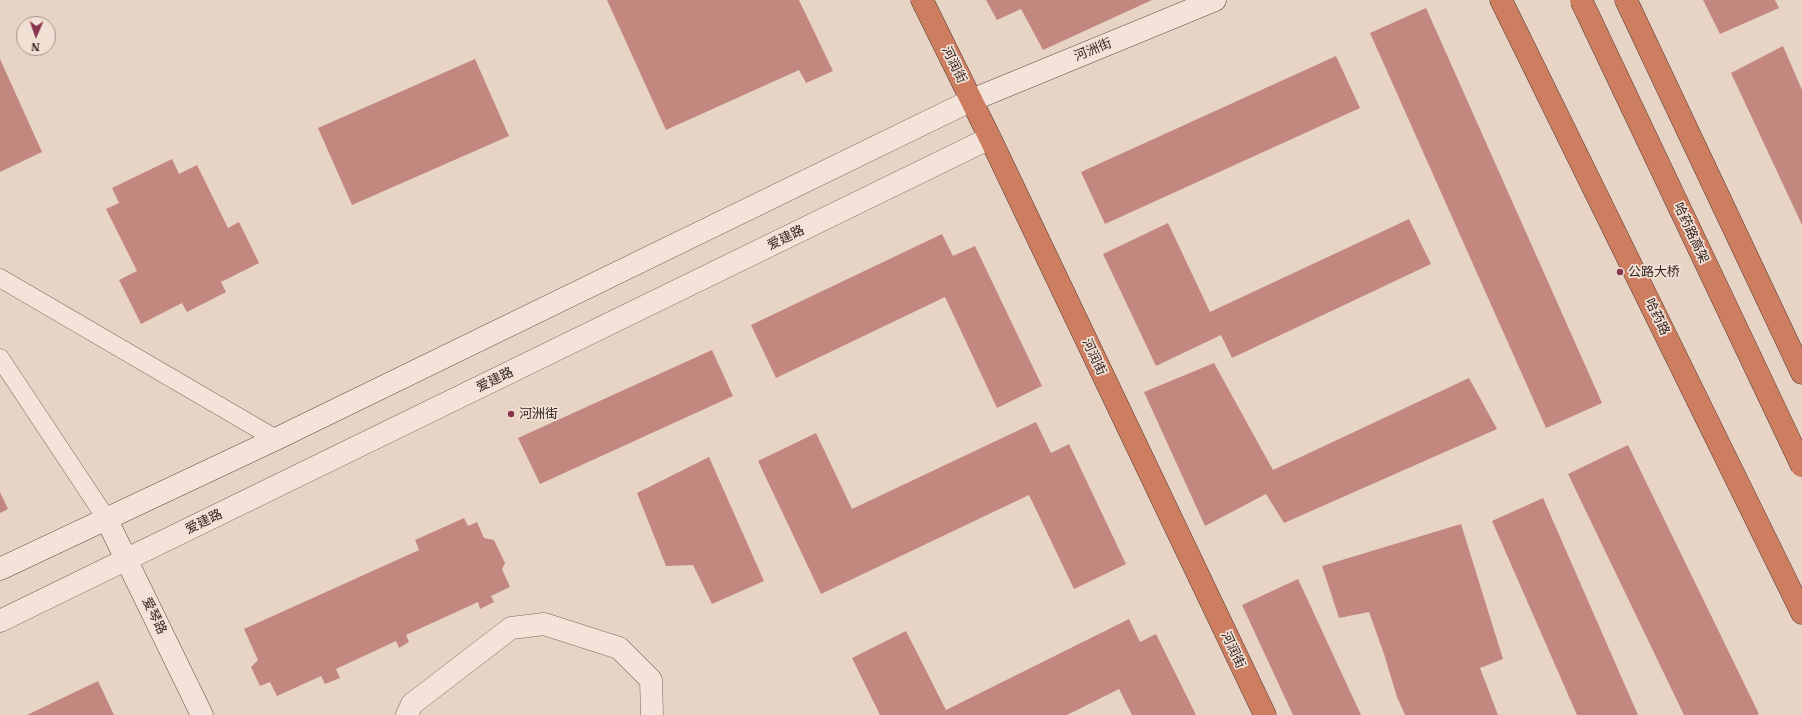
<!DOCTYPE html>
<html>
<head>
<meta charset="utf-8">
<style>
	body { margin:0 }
	#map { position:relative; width:1802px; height:715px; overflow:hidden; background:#e8d4c5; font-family:"IBM Plex Serif",serif }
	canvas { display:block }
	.north { position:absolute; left:16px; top:16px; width:40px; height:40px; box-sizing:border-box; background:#f1e0d4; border:1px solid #a5948c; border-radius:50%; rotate:182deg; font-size:11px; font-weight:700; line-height:16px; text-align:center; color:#332320 }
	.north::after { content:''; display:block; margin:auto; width:14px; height:18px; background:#89354e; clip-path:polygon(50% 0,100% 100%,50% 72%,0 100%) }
</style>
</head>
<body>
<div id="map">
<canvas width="1802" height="715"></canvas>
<div class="north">N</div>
</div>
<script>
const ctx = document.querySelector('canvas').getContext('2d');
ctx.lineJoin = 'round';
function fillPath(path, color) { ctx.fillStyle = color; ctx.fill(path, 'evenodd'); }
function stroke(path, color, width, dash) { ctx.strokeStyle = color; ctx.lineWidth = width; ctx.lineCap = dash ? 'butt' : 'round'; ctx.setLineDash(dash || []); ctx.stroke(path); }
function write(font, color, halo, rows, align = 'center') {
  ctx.font = font + ' "IBM Plex Serif","Noto Sans SC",serif'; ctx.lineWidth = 3.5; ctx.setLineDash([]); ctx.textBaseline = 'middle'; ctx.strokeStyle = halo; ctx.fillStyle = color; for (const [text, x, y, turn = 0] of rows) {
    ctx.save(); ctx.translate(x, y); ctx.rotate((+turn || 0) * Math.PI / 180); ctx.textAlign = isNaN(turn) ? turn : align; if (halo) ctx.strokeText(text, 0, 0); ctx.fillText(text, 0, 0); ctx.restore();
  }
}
const building = new Path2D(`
	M607,0H799L833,71L806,83L799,70L666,130Z
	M986,0H1152L1043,50L1021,9L997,20Z
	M1703,0H1775L1779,8L1720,34Z
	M1426,8L1602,403L1546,428L1370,33Z
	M1783,46L1802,90V225L1731,73Z
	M1336,56L1360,108L1105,224L1081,172Z
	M0,59L42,152L0,172Z
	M475,59L509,136L352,205L318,128Z
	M172,159L179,174L197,165L228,228L239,222L259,263L221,282L226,292L187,312L182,303L141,324L119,280L137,271L106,209L119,203L112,188Z
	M1409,219L1431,264L1232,358L1221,335L1156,366L1103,254L1168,223L1210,312Z
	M942,234L953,256L975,246L1042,386L997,408L945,297L776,378L751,325Z
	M712,350L733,396L540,484L518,438Z
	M1214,363L1273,470L1469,378L1497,429L1284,523L1266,494L1205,526L1144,392Z
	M1036,422L1051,453L1069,444L1126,564L1074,589L1029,495L821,594L758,461L816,433L852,509Z
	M1628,445L1759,714L1757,715H1684L1568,474Z
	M709,457L764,581L712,604L693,565L666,566L637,493Z
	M0,492L8,509L0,513Z
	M1543,498L1638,715H1577L1492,521Z
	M464,518L468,526L477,522L484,538L494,540L505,563L502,569L510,587L491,596L494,602L480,609L478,602L406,635L409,642L399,648L396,641L336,669L340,678L325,684L321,676L277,696L270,682L260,686L251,667L258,660L244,629L419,550L415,540Z
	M1461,524L1503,659L1480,668L1498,715H1405L1397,697L1384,654L1369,612L1339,618L1322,566Z
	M1298,579L1361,715H1293L1242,605Z
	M1129,619L1140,642L1156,634L1196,715H1132L1119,689L1067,715H880L852,658L906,631L946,710Z
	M98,681L114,715H27Z`);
const lane = new Path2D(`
	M0,278L276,439
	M0,358L106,518`);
const street = new Path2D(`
	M407,715L412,704L511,628L544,624L619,648L651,680L652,715`);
const secondary = new Path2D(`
	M106,518L202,715
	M0,569L276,439L972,100L1215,0
	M0,621L990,138`);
const highway = new Path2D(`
	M922,0L990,138L1265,715
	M1501,0L1802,613
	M1626,0L1802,373`);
const highwayBridge = new Path2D(`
	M1581,0L1802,466`);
const markers = [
	[1620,272,4,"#89354e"],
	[511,414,4,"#89354e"]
];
const streetNames = [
	["河洲街",1093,50,-22],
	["河润街",954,65,64],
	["哈药路高架",1691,233,65],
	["爱建路",786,238,-26],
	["哈药路",1657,317,64],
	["河润街",1094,357,65],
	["爱建路",495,380,-26],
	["爱建路",204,522,-26],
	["爱琴路",154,616,64],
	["河润街",1233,650,65]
];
const poiNames = [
	["公路大桥",1628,272],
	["河洲街",519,414]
];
fillPath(building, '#c28880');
stroke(lane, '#81665e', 19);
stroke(street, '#81665e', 23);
stroke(secondary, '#634841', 23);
stroke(highway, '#503731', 23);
stroke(lane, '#f4e3d8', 18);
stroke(street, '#f4e3d8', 22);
stroke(secondary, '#f4e3d8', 22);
stroke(highway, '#cd7e61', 22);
stroke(highwayBridge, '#503731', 23, []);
stroke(highwayBridge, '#cd7e61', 22);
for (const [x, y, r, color] of markers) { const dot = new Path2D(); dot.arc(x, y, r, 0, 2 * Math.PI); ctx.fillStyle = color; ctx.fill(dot); stroke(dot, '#f1e0d4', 1.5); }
write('13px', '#332320', '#f1e0d4', streetNames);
write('13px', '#332320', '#f1e0d4', poiNames, 'left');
</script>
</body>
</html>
